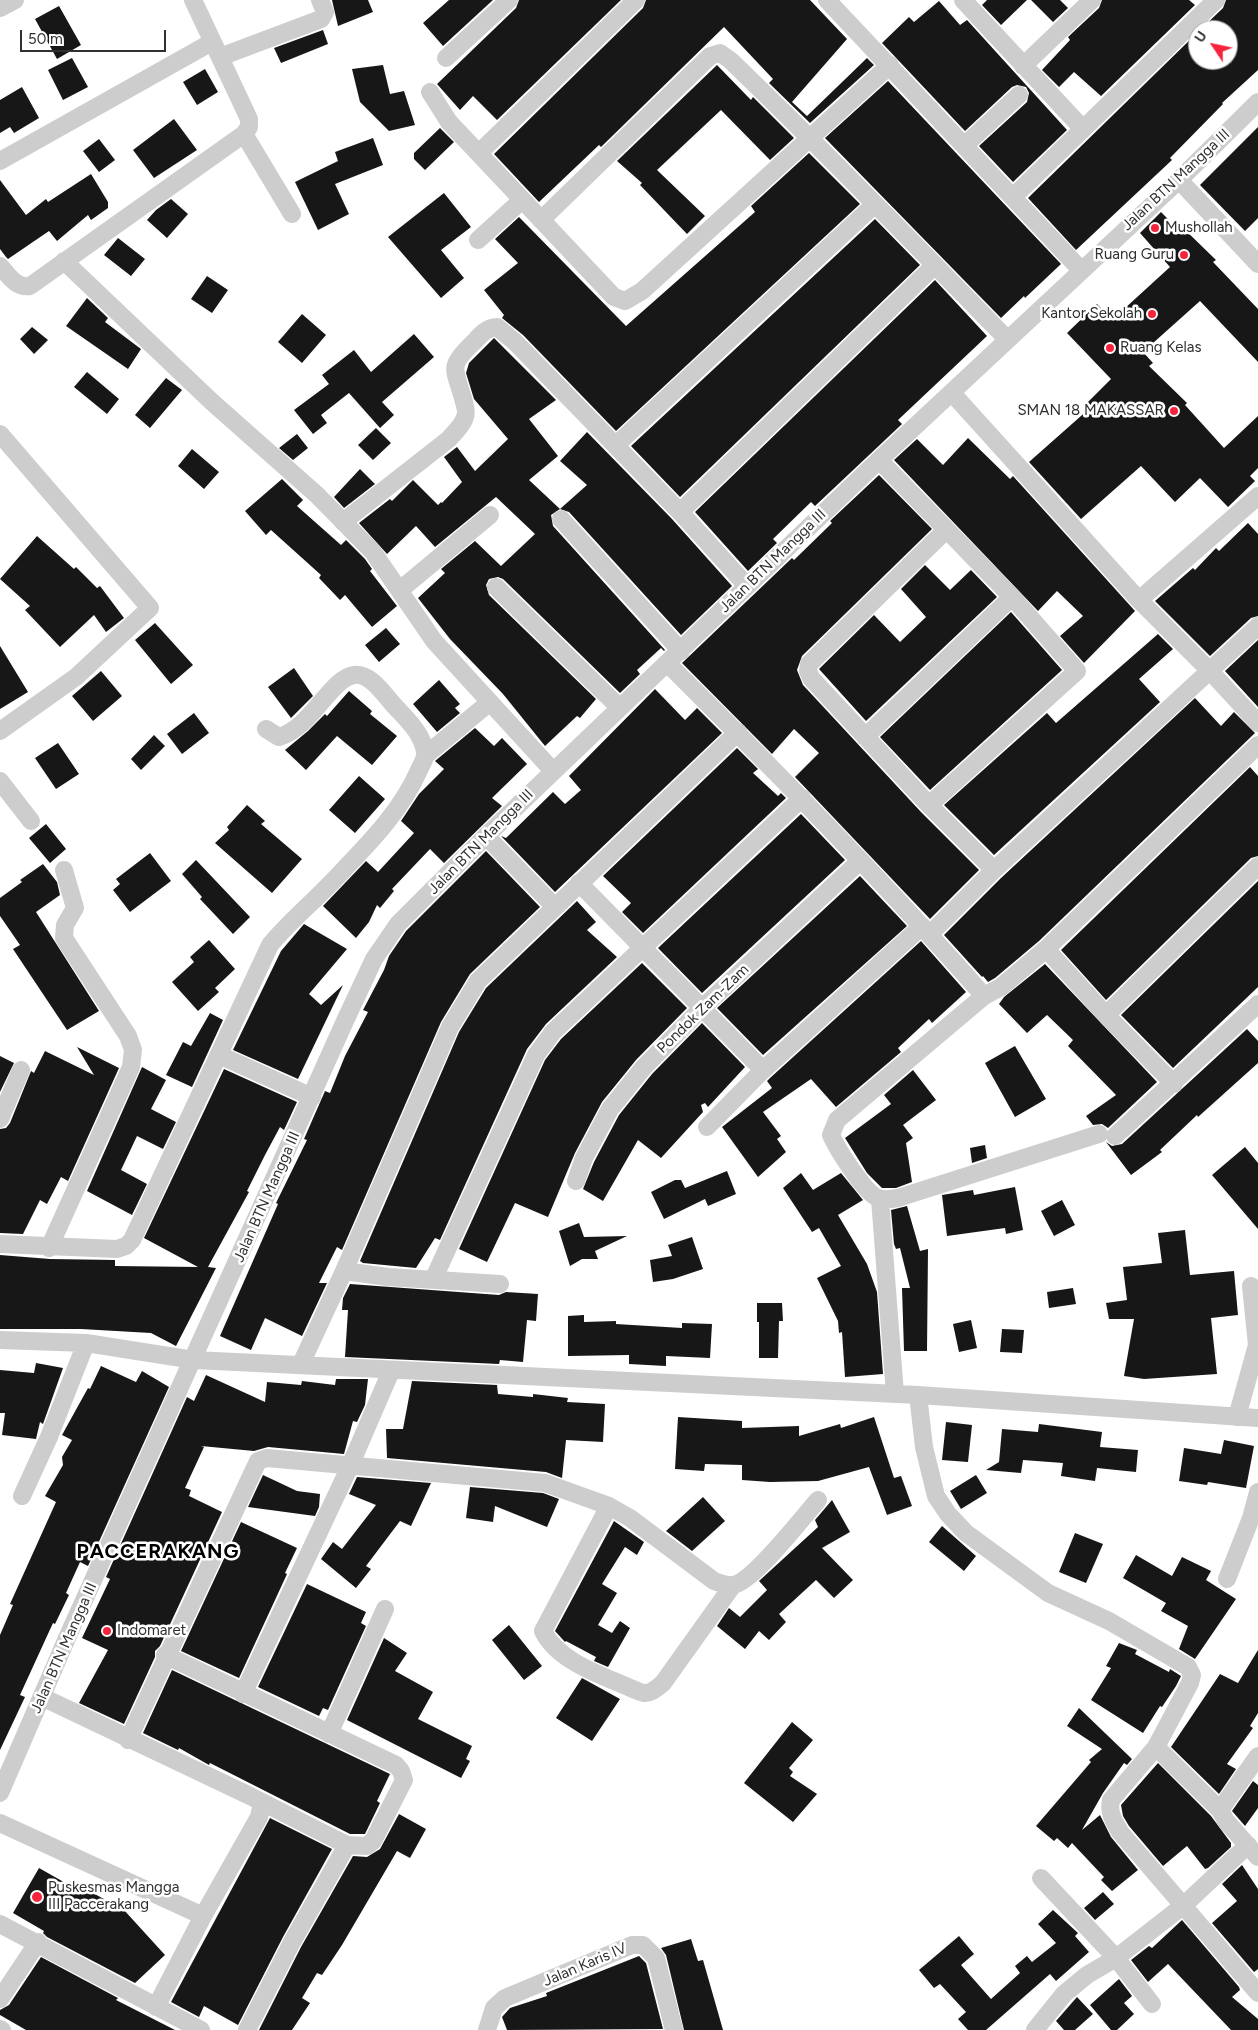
<!DOCTYPE html>
<html>
<head>
<meta charset="utf-8">
<style>
	body { margin:0 }
	#map { position:relative; width:1258px; height:2030px; overflow:hidden; background:#fff; font-family:Figtree,sans-serif }
	canvas { display:block }
	.north { position:absolute; left:1188px; top:20px; width:50px; height:50px; box-sizing:border-box; background:#fff; border:1px solid #acacac; border-radius:50%; rotate:304deg; font-size:14px; font-weight:700; line-height:20px; text-align:center; color:#303030 }
	.north::after { content:''; display:block; margin:auto; width:18px; height:22px; background:#f6233d; clip-path:polygon(50% 0,100% 100%,50% 72%,0 100%) }
	.scale { position:absolute; left:20px; top:30px; width:146px; height:22px; box-sizing:border-box; border:2px solid #303030; border-top:0; padding-left:6px; font-size:15px; line-height:18px; white-space:nowrap; color:#303030; -webkit-text-stroke:4px #fff; paint-order:stroke }
</style>
</head>
<body>
<div id="map">
<canvas width="1258" height="2030"></canvas>
<div class="north">U</div>
<div class="scale">50 m</div>
</div>
<script>
const ctx = document.querySelector('canvas').getContext('2d');
ctx.lineJoin = 'round';
function fillPath(path, color) { ctx.fillStyle = color; ctx.fill(path, 'evenodd'); }
function stroke(path, color, width, dash) { ctx.strokeStyle = color; ctx.lineWidth = width; ctx.lineCap = dash ? 'butt' : 'round'; ctx.setLineDash(dash || []); ctx.stroke(path); }
function write(font, color, halo, rows, align = 'center') {
  ctx.font = font + ' Figtree,sans-serif'; ctx.lineWidth = 5; ctx.setLineDash([]); ctx.textBaseline = 'middle'; ctx.strokeStyle = halo; ctx.fillStyle = color; for (const [text, x, y, turn = 0] of rows) {
    ctx.save(); ctx.translate(x, y); ctx.rotate((+turn || 0) * Math.PI / 180); ctx.textAlign = isNaN(turn) ? turn : align; if (halo) ctx.strokeText(text, 0, 0); ctx.fillText(text, 0, 0); ctx.restore();
  }
}
const building = new Path2D(`
	M332,0H368L373,12L338,26Z
	M449,0H493L443,46L423,23Z
	M519,0H621L497,120L473,96L460,110L437,84L516,8Z
	M646,0H810L847,39L792,102L807,116L867,58L874,65L810,123L769,83L773,79L724,27L601,147L599,145L539,202L494,154L643,8Z
	M987,0H1027L1001,25L982,5Z
	M1031,0H1060L1068,8L1053,22Z
	M1102,0H1189L1195,5L1101,96L1074,72L1059,87L1042,70L1070,40L1068,37L1099,8Z
	M1226,0H1258V70L1222,103L1223,104L1170,158L1172,160L1076,250L1028,198L1198,32V60H1228V30H1200L1223,8Z
	M939,1L960,25L967,20L1067,130L1013,182L979,146L1027,102L1029,93L1026,87L1017,85L1012,87L965,131L882,43L909,17L914,22Z
	M59,6L81,45L57,59L35,19Z
	M323,30L328,44L281,63L274,48Z
	M72,58L88,87L63,100L48,70Z
	M383,65L390,94L404,91L415,125L389,131L360,102L352,69Z
	M717,65L751,100L753,97L794,138L770,160L721,110L657,170L705,216L687,234L640,185L642,183L617,161Z
	M205,69L218,92L197,105L183,82Z
	M888,81L1061,264L1025,298L1024,296L1001,318L825,138Z
	M22,87L39,118L14,133L10,127L0,133V100Z
	M174,119L197,150L154,178L133,150Z
	M1258,127V218L1245,231L1200,185Z
	M440,128L454,142L425,170L414,159V153Z
	M373,138L383,165L335,184L349,214L318,230L295,182L338,161L335,152Z
	M99,139L115,160L99,172L83,151Z
	M809,153L860,204L616,431L523,335L502,318L504,315L484,290L518,263L495,239L519,217L626,326L755,212L751,206Z
	M91,174L108,202V208L91,220L88,215L57,241L49,231L8,259L6,257L0,249V180L26,215L46,199L48,202Z
	M444,193L471,227L441,250L464,278L441,298L388,237Z
	M171,199L188,214L167,238L147,220L156,210Z
	M1161,212L1175,226L1178,223L1216,260L1213,262L1258,309V362L1200,301L1143,352L1153,363L1149,366L1187,403L1185,405L1224,448L1258,416V468L1250,476L1255,481L1228,507L1200,478L1175,502L1141,466L1081,519L1029,462L1090,408L1086,404L1111,379L1067,333L1097,304L1112,320L1170,267L1140,233Z
	M875,219L920,265L680,497L631,446Z
	M118,238L145,259L131,276L104,255Z
	M207,276L228,290L212,313L191,299Z
	M935,280L987,336L898,420L902,424L815,506L811,502L773,539L777,543L748,571L695,512Z
	M87,298L108,318L105,322L141,349L128,369L66,326Z
	M302,314L326,335L302,363L278,342Z
	M32,327L48,340L34,354L20,339Z
	M414,334L434,357L382,402L394,415L380,428L349,393L321,415L327,423L313,434L294,410L329,384L322,375L354,350L371,372Z
	M494,338L556,400L529,419L558,456L529,480L560,509L551,515L553,526L665,650L664,651L661,648L637,670L640,674L620,693L503,579L498,577L489,579L486,585L489,595L596,699L580,718L577,716L545,746L503,694L450,639L418,598L445,573L441,569L475,541L501,566L535,534L496,497L435,547L416,526L387,554L359,523L390,499L392,501L413,480L438,505L441,502L442,503L462,482L444,457L457,447L475,471L508,439L474,399L466,373L469,363Z
	M87,372L119,399L107,414L74,387Z
	M166,378L182,390L150,428L135,415Z
	M376,428L391,443L373,460L358,445Z
	M587,432L672,519L732,586L681,635L569,512L560,509L587,485L560,461Z
	M297,434L308,448L293,460L279,448Z
	M968,438L1010,479L1013,476L1135,611L1084,663L1060,636L1083,616L1057,591L1038,611L894,460L917,439L943,465Z
	M192,449L219,472L204,489L178,466Z
	M360,469L375,484L344,508L334,497Z
	M879,475L932,529L802,656L797,670L803,685L921,812L979,870L930,919L795,777L819,753L794,729L772,754L682,663L792,558L794,560L832,523L830,521Z
	M282,479L303,500L297,506L341,545L346,540L365,559L372,569L370,571L397,606L372,627L345,595L340,600L319,578L321,575L271,530L266,535L245,511Z
	M1248,523L1258,534V616L1251,618L1210,656L1155,601L1193,568L1195,570L1216,548L1219,551Z
	M37,536L74,569L76,567L97,588L100,586L124,618L106,632L94,615L60,647L25,610L30,606L0,579Z
	M925,565L950,590L971,570L997,597L866,721L819,669L874,615L900,642L926,617L901,589Z
	M1011,612L1062,670L930,790L880,737Z
	M155,623L193,665L171,684L135,640Z
	M386,628L400,644L379,662L365,645Z
	M1158,634L1173,649L1139,679L1160,702L994,855L944,805L1047,713L1056,723Z
	M1258,640V707L1225,671Z
	M0,646L28,692L0,709Z
	M294,668L313,696L291,718L268,687Z
	M101,671L122,696L93,721L72,696Z
	M439,680L460,704L455,708L460,713L437,732L413,704Z
	M655,689L685,720L697,708L722,733L555,892L501,836L506,838L553,792L565,804L581,790L569,776Z
	M349,691L372,711L370,714L397,736L372,765L337,736L306,770L285,750L308,731L325,714L327,716Z
	M1195,698L1221,726L1234,712L1255,733L1039,941L995,978L988,982L983,976L982,977L944,935L1001,878Z
	M194,713L209,733L182,754L167,734Z
	M475,728L494,746L502,738L527,764L492,798L502,806L444,863L430,849L392,889L394,891L380,908L377,905L369,922L356,938L323,906L366,861L378,872L414,833L401,821L419,794L444,769L435,761Z
	M154,735L165,746L141,770L131,759Z
	M58,743L79,774L56,789L35,758Z
	M737,748L758,769L753,773L778,796L781,793L786,798L643,933L622,912L631,903L603,876Z
	M1250,767L1258,776V856L1251,858L1106,1000L1061,950Z
	M359,776L385,799L355,833L329,810Z
	M247,805L265,821L261,824L302,859L272,893L215,843L229,830L227,827Z
	M801,814L845,860L702,993L658,948Z
	M46,824L66,849L50,863L29,838Z
	M486,851L540,907L470,974L441,1022L342,1250L337,1247L319,1283H327L302,1336L265,1318L251,1350L220,1336L278,1204L276,1203L307,1140L304,1139L325,1091L330,1093L345,1056L368,1012L363,1010L384,970L389,956L406,931Z
	M150,853L171,881L130,912L113,890L120,884L116,879Z
	M196,860L250,917L233,934L200,899L202,897L182,874Z
	M43,864L57,882L60,895L36,912L99,1011L67,1030L13,949L20,945L0,916V898L22,882L20,880Z
	M860,876L907,926L763,1055L717,1008Z
	M1258,881V987L1173,1068L1121,1015Z
	M577,901L596,922L587,930L617,957L546,1024L527,1049L440,1240L435,1238L416,1268L363,1263L360,1261L459,1032L486,988Z
	M304,924L347,949L309,994L321,1005L343,985L298,1079L233,1050L281,951Z
	M209,940L235,969L215,988L219,992L198,1011L172,982L194,962L190,957Z
	M921,941L966,992L932,1023L929,1019L898,1048L901,1052L836,1107L811,1079L763,1112L781,1136L777,1139L786,1152L758,1177L722,1127L772,1088L767,1081L770,1078Z
	M642,963L687,1008L636,1060L602,1102L575,1153L548,1217L515,1203L487,1262L459,1249L545,1060L561,1039Z
	M1045,964L1157,1082L1108,1128L1102,1124L1093,1125L1086,1116L1116,1095L1068,1046L1073,1040L1047,1015L1027,1033L999,1004L1004,997Z
	M210,1013L223,1020L192,1087L166,1075L183,1042L191,1046Z
	M702,1023L745,1067L708,1107L705,1103L701,1105L703,1112L661,1158L638,1140L603,1201L583,1189L594,1162L619,1115L652,1074Z
	M1247,1029L1258,1041V1063L1198,1117L1197,1115L1160,1150L1162,1152L1131,1175L1106,1142L1112,1146L1122,1144Z
	M1015,1046L1046,1099L1015,1117L985,1063Z
	M77,1047L119,1068L68,1181L61,1177L47,1204L40,1200L23,1234L0,1233V1129L6,1128L10,1123L31,1071L34,1073L45,1051L94,1075Z
	M0,1056L14,1063L0,1092Z
	M142,1067L166,1080L151,1109L176,1122L163,1149L137,1136L121,1170L147,1184L132,1215L87,1191Z
	M224,1069L297,1102L284,1130L280,1127L265,1155L247,1191L249,1192L208,1267L216,1268L176,1346L151,1333L81,1329H0V1255L50,1259L115,1260V1266L198,1267L144,1238Z
	M913,1070L936,1100L903,1125L913,1138L906,1143L912,1182L896,1188H882L867,1173L845,1138L891,1104L884,1095Z
	M985,1145L987,1158L972,1163L970,1148Z
	M1245,1147L1258,1163V1229L1212,1175Z
	M727,1171L736,1194L708,1206L705,1199L664,1219L651,1192L675,1180H681L685,1188Z
	M801,1173L813,1190L841,1173L863,1200L838,1215L867,1264L877,1292L883,1374L845,1377L842,1332L839,1333L838,1321L817,1278L841,1266L819,1228L812,1232L783,1188Z
	M1015,1187L1023,1230L1006,1234L1005,1228L947,1236L942,1195L973,1190L974,1195Z
	M1062,1200L1075,1225L1054,1236L1041,1211Z
	M907,1206L920,1251L928,1249L927,1351H904L902,1288H910L900,1248L896,1249L894,1244L891,1210Z
	M579,1223L584,1237L627,1236L595,1251L598,1259H582L570,1266L559,1231Z
	M1185,1230L1190,1275L1234,1271L1238,1315L1211,1318L1217,1374L1144,1379L1124,1376L1134,1319H1109L1106,1303L1127,1300L1123,1267L1162,1263L1158,1233Z
	M692,1237L703,1269L673,1279L653,1282L650,1260L672,1256L668,1245Z
	M350,1284L499,1295L506,1292L538,1294L536,1321L527,1320L523,1362L500,1360L499,1364L345,1357L348,1310H342L343,1298Z
	M1073,1288L1076,1304L1049,1308L1047,1292Z
	M757,1303H782L783,1321H779L778,1358H759V1322H757Z
	M584,1315V1322L616,1321V1324L682,1328V1323L712,1324L710,1358L666,1356V1366L629,1364V1355L568,1356V1316Z
	M971,1320L977,1348L959,1352L953,1324Z
	M1002,1329L1024,1330L1022,1353L1000,1352Z
	M36,1363L63,1368L43,1424L40,1422L36,1439L2,1435L5,1413H0V1370L34,1373Z
	M101,1366L136,1382L142,1371L169,1387L88,1566L80,1562L66,1593L69,1595L55,1624L53,1623L20,1695L25,1697L0,1750V1635L13,1605L10,1604L56,1502L45,1496L63,1465L62,1457L72,1440L62,1435L88,1388L90,1389Z
	M206,1375L265,1402L267,1382L301,1385L302,1381L335,1385L336,1379H368L365,1405L357,1422L353,1421L344,1454L268,1447L254,1451L201,1446L204,1447L185,1488L191,1490L189,1496L222,1512L160,1646L155,1651V1657L124,1724L79,1703L108,1650L82,1638L110,1579L106,1577L187,1397L194,1401Z
	M412,1381L497,1385L498,1394L533,1397V1394L568,1398L567,1402L605,1404L603,1442L566,1440L562,1478L546,1472L387,1458L386,1429H403Z
	M678,1417L742,1421V1428L799,1426V1436L840,1424L841,1428L874,1417L894,1478L901,1476L912,1506L887,1515L869,1467L818,1481L770,1482L742,1480V1465L705,1464L704,1471L675,1469Z
	M946,1422L972,1425L968,1462L942,1460Z
	M1039,1424L1102,1432L1100,1447L1138,1450L1136,1472L1097,1468L1095,1481L1061,1476L1063,1463L1023,1460L1021,1473L986,1470L999,1462L1002,1429L1038,1432Z
	M1224,1440L1254,1446L1246,1488L1208,1482L1207,1485L1179,1481L1184,1448L1221,1454Z
	M263,1475L297,1491L320,1494L319,1507L315,1516L248,1507Z
	M976,1475L987,1493L961,1509L950,1491Z
	M357,1477L431,1483L411,1526L400,1521L366,1566L371,1569L356,1588L321,1559L333,1542L342,1549L376,1505L349,1494Z
	M470,1487L543,1493L559,1499L547,1527L495,1506L493,1522L466,1518Z
	M703,1497L725,1521L692,1551L666,1531Z
	M832,1500L850,1532L822,1548L853,1580L834,1598L816,1580L779,1614L786,1622L769,1640L759,1631L745,1649L717,1626L729,1608L740,1617L767,1590L759,1581L818,1527L815,1520Z
	M614,1521L644,1542L637,1555L625,1547L602,1584L617,1593L598,1625L612,1633L620,1621L630,1628L608,1667L594,1661L596,1657L566,1641L565,1642L555,1631Z
	M241,1522L297,1548L285,1573L287,1574L239,1678L181,1651Z
	M942,1526L976,1556L964,1571L929,1542Z
	M1075,1533L1103,1544L1086,1583L1059,1572Z
	M1136,1555L1172,1576L1182,1557L1211,1571L1206,1580L1236,1599L1195,1659L1179,1649L1188,1626L1161,1611L1166,1603L1123,1578Z
	M307,1584L366,1612L361,1623L366,1626L328,1710L323,1708L319,1716L258,1687Z
	M509,1625L542,1666L524,1680L492,1640Z
	M384,1638L407,1653L395,1671L433,1692L418,1719L472,1746L466,1759L470,1761L461,1778L347,1720Z
	M1119,1643L1137,1650L1135,1654L1169,1672L1170,1669L1181,1676L1176,1686L1162,1707L1160,1706L1143,1733L1091,1700L1111,1668L1106,1666Z
	M1258,1650V1713L1250,1726L1253,1728L1227,1764L1236,1769L1219,1794L1171,1747L1220,1674L1238,1683Z
	M172,1670L390,1774L377,1801L380,1803L365,1834H350L210,1763L209,1765L179,1748L178,1750L143,1733Z
	M582,1678L620,1699L592,1741L556,1718Z
	M1079,1708L1132,1759L1127,1765L1124,1763L1103,1793L1082,1830L1100,1815L1111,1837L1138,1870L1112,1891L1101,1880L1104,1877L1072,1843L1068,1848L1057,1838L1054,1841L1036,1826L1091,1762L1089,1760L1102,1749L1067,1726Z
	M792,1722L813,1740L789,1768L793,1772L790,1776L817,1794L793,1822L744,1783Z
	M1158,1763L1211,1816L1231,1843V1847L1208,1868L1205,1869L1187,1846L1163,1866L1129,1826L1123,1816L1121,1805Z
	M1253,1781L1258,1785V1808L1245,1826L1232,1811Z
	M399,1814L426,1829L410,1858L397,1851L342,1945L322,1975L317,1973L302,1998L310,2003L292,2030H259L301,1947L353,1856L367,1857L380,1849Z
	M270,1818L332,1849L283,1937L238,2025L204,2006L199,2017L171,2002Z
	M1242,1865L1258,1889V1969L1254,1972L1212,1923L1237,1901L1222,1884Z
	M39,1868L69,1885L71,1881L124,1910L165,1955L135,1983L47,1937L43,1933L44,1931L13,1913Z
	M1103,1892L1114,1904L1095,1920L1084,1908Z
	M1053,1910L1078,1933L1075,1936L1089,1952L1056,1981L1050,1974L986,2030H968L958,2019L966,2012L940,1984L934,1988L919,1970L959,1936L974,1954L961,1965L991,1999L1020,1973L1015,1966L1027,1956L1032,1962L1056,1943L1038,1924Z
	M1182,1920L1239,1987L1240,1990L1232,1997L1258,2019V2030H1231L1168,1964L1148,1982L1131,1960L1149,1946L1152,1948Z
	M691,1939L698,1961L703,1960L723,2030H684L666,1955L661,1948Z
	M639,1956L646,1963L663,2029L507,2030L502,2017L510,2008L547,1996L546,1993Z
	M41,1957L118,1998L116,2000L175,2030H26L0,2015V2010L9,2005Z
	M1119,1979L1132,1996L1124,2003L1134,2014L1117,2030H1111L1090,2005Z
	M1077,1997L1093,2014L1075,2030H1064L1056,2021Z`);
const minor = new Path2D(`
	M827,0L1081,270
	M963,0L1083,129
	M0,8L15,0
	M220,57L321,19L325,12L320,0
	M446,58L509,0
	M1023,66L1092,0
	M430,92L449,122L614,297L625,301L642,291L890,65
	M244,134L292,214
	M965,145L1019,95
	M479,153L636,0
	M0,161L212,42
	M1179,180L1258,264
	M1013,197L1216,0
	M541,220L710,56L720,53L730,60C825,151 915,245 1007,339
	M478,240L522,200
	M64,261L212,402L317,495L373,552L434,641L553,771
	M0,266C9,276 16,288 30,286L244,134L249,127V119L193,0
	M952,393L1139,600L1209,670L1258,723
	M0,434L150,608L76,677L0,731
	M616,445L874,205
	M879,460L1012,597L1077,671L929,805
	M680,512L935,265
	M561,519L681,651
	M343,522L449,439C454,433 463,425 465,417C467,413 465,406 464,402C455,368 446,368 475,341C481,334 488,327 497,327L515,342L680,512L747,586
	M946,530L809,664L808,671L811,678L929,805L994,870
	M496,587L620,708
	M400,590L490,515
	M1139,600L1258,496
	M667,663C776,771 883,881 984,996
	M865,737L1012,597
	M426,755L490,702
	M0,781L31,821
	M486,836L554,906
	M579,883L763,1070
	M930,934L994,870L1258,626
	M1046,949L1106,1015L1174,1084
	M1106,1015L1258,866
	M219,1055L312,1097
	M0,1119L21,1070
	M707,1127L763,1070L922,926
	M1099,1134L898,1198C892,1199 884,1200 878,1198C865,1193 837,1149 831,1135L837,1120L984,996L1001,987L1046,949L1258,745
	M1115,1136L1258,1004
	M576,1181L584,1158L610,1109L644,1067L701,1009L860,861
	M880,1199L895,1394
	M0,1244L117,1249L126,1246L132,1240L270,945C289,922 311,904 331,883C364,848 400,814 419,770C422,764 426,758 425,752C422,732 405,718 392,703C383,693 370,673 354,675C331,678 311,728 279,737L266,729
	M49,1248L131,1067L133,1050L128,1036L64,938L65,925L75,908L64,870
	M344,1271L388,1277L500,1284
	M434,1278L536,1055L553,1032L802,798
	M0,1340L86,1343L194,1360L918,1395L1258,1418
	M301,1364L344,1271L450,1027L478,981L738,732
	M918,1395L924,1447L936,1496L948,1514L966,1533L1048,1593L1109,1621L1188,1667L1192,1675L1190,1683L1156,1747L1220,1810L1226,1821L1258,1857
	M1237,1417L1257,1345L1251,1286
	M22,1496L49,1437L86,1343
	M609,1506L543,1631C557,1660 598,1674 626,1686C631,1688 638,1692 644,1693C651,1694 658,1687 663,1683L733,1585
	M1227,1579L1251,1518L1258,1492
	M165,1655L396,1765L401,1771L404,1780L373,1841L367,1846L347,1845L292,1942L247,2030
	M243,1694L350,1466L391,1371
	M42,1697L248,1795L347,1845
	M329,1734L385,1609
	M128,1740L258,1461L267,1458L545,1483L609,1506L630,1518L714,1581C720,1583 727,1586 733,1585C753,1582 802,1518 818,1500
	M1156,1747L1111,1800C1108,1813 1114,1821 1120,1832L1258,1993
	M0,1793L67,1638L345,1021L374,959L398,924L486,836L879,460L1179,180L1258,102
	M1220,1810L1258,1756
	M0,1823L203,1916
	M1041,1878L1116,1958L1152,2004
	M0,1924L201,2030
	M0,1999L38,1942
	M156,2007L203,1916L259,1817L262,1803
	M0,2029L2,2030
	M487,2030L494,2008L505,1998L632,1945H643L656,1958L674,2030
	M1035,2030L1064,1994L1087,1975L1116,1958L1184,1905L1248,1845`);
const markers = [
	[1155,228,5,"#f6233d"],
	[1184,255,5,"#f6233d"],
	[1152,314,5,"#f6233d"],
	[1110,348,5,"#f6233d"],
	[1174,411,5,"#f6233d"],
	[107,1631,5,"#f6233d"],
	[37,1897,6,"#f6233d"]
];
const streetNames = [
	["Jalan BTN Mangga III",1176,180,-43],
	["Jalan BTN Mangga III",773,561,-44],
	["Jalan BTN Mangga III",481,842,-45],
	["Pondok Zam-Zam",703,1009,-44],
	["Jalan BTN Mangga III",267,1197,-66],
	["Jalan BTN Mangga III",64,1648,-66],
	["Jalan Karis IV",585,1965,-23]
];
const poiNames = [
	["Mushollah",1165,228],
	["Ruang Guru",1174,255,"right"],
	["Kantor Sekolah",1142,314,"right"],
	["Ruang Kelas",1120,348],
	["SMAN 18 MAKASSAR",1164,411,"right"],
	["Indomaret",117,1631],
	["Puskesmas Mangga",48,1888],
	["III Paccerakang",48,1905]
];
const districtNames = [
	["PACCERAKANG",158,1552]
];
fillPath(building, '#171717');
stroke(minor, '#cdcdcd', 18);
for (const [x, y, r, color] of markers) { const dot = new Path2D(); dot.arc(x, y, r, 0, 2 * Math.PI); ctx.fillStyle = color; ctx.fill(dot); stroke(dot, '#fff', 2); }
write('15px', '#303030', '#fff', streetNames);
write('15px', '#303030', '#fff', poiNames, 'left');
ctx.letterSpacing = '1px';
write('bold 20px', '#000', '#fff', districtNames);
ctx.letterSpacing = '0px';
</script>
</body>
</html>
